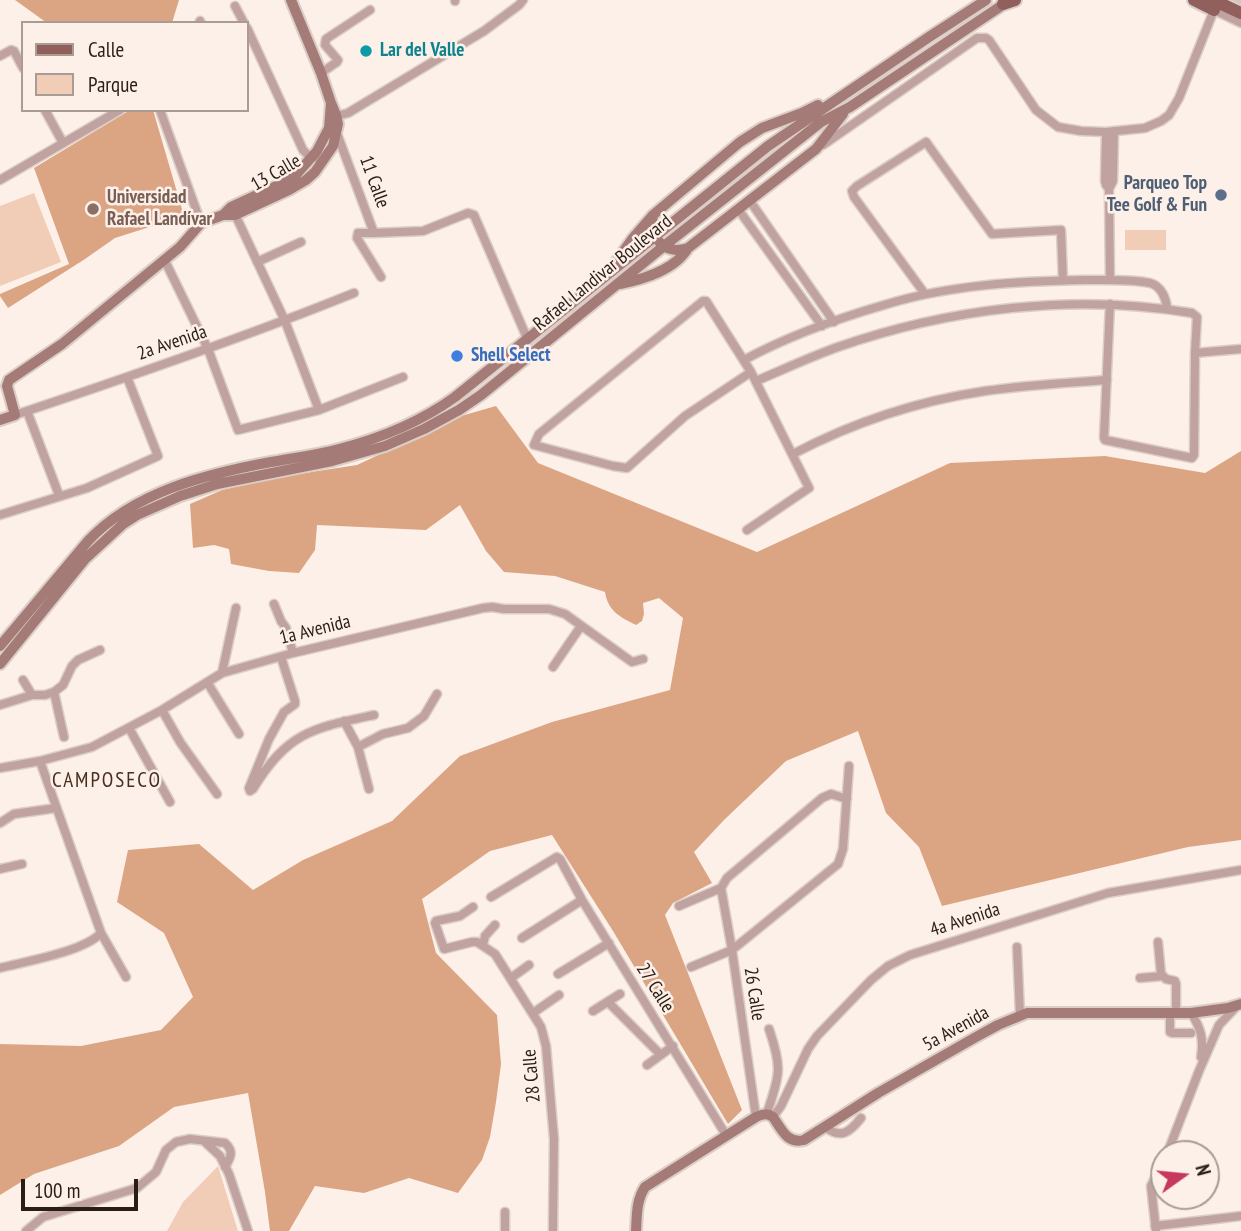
<!DOCTYPE html>
<html>
<head>
<meta charset="utf-8">
<style>
	body { margin:0 }
	#map { position:relative; width:1241px; height:1231px; overflow:hidden; background:#fdf0e8; font-family:"PT Sans Narrow",sans-serif }
	canvas { display:block }
	.legend { position:absolute; left:21px; top:21px; width:228px; height:91px; box-sizing:border-box; background:#fdf0e8; border:2px solid #a89c94; margin:0; padding:9px 12px; list-style:none; font-size:21px; color:#291e16 }
	.legend li { display:flex; align-items:center; gap:14px; height:35px }
	.legend b { width:35px; border:2px solid #a89c94 }
	.north { position:absolute; left:1150px; top:1140px; width:70px; height:70px; box-sizing:border-box; background:#fdf0e8; border:2px solid #a89c94; border-radius:50%; rotate:75deg; font-size:19px; font-weight:700; line-height:28px; text-align:center; color:#291e16 }
	.north::after { content:''; display:block; margin:auto; width:24px; height:32px; background:#c6385f; clip-path:polygon(50% 0,100% 100%,50% 72%,0 100%) }
	.scale { position:absolute; left:21px; top:1179px; width:117px; height:32px; box-sizing:border-box; border:4px solid #291e16; border-top:0; padding-left:9px; font-size:21px; line-height:24px; white-space:nowrap; color:#291e16; -webkit-text-stroke:5px #fdf0e8; paint-order:stroke }
</style>
</head>
<body>
<div id="map">
<canvas width="1241" height="1231"></canvas>
<ul class="legend">
<li><b style="height:9px;background:#915f5c"></b>Calle</li>
<li><b style="height:19px;background:#f1cdb7"></b>Parque</li>
</ul>
<div class="north">N</div>
<div class="scale">100 m</div>
</div>
<script>
const ctx = document.querySelector('canvas').getContext('2d');
ctx.lineJoin = 'round';
function fillPath(path, color) { ctx.fillStyle = color; ctx.fill(path, 'evenodd'); }
function stroke(path, color, width, dash) { ctx.strokeStyle = color; ctx.lineWidth = width; ctx.lineCap = dash ? 'butt' : 'round'; ctx.setLineDash(dash || []); ctx.stroke(path); }
function write(font, color, halo, rows, align = 'center') {
  ctx.font = font + ' "PT Sans Narrow",sans-serif'; ctx.lineWidth = 5; ctx.setLineDash([]); ctx.textBaseline = 'middle'; ctx.strokeStyle = halo; ctx.fillStyle = color; for (const [text, x, y, turn = 0] of rows) {
    ctx.save(); ctx.translate(x, y); ctx.rotate((+turn || 0) * Math.PI / 180); ctx.textAlign = isNaN(turn) ? turn : align; if (halo) ctx.strokeText(text, 0, 0); ctx.fillText(text, 0, 0); ctx.restore();
  }
}
const green = new Path2D(`
	M34,193L61,262L0,286V206Z
	M1125,230H1166V250H1125Z
	M218,1166L238,1231H167L183,1202Z`);
const forest = new Path2D(`
	M15,0H179L172,23H47Z
	M130,110H153L184,216L115,238L85,259L8,308L0,296V294L69,264L34,168Z
	M496,406L538,463L757,552L950,463L1105,456L1205,473L1241,451V840L1188,847L942,906L919,847L886,813L858,731L786,761L724,820L694,852L712,883L673,903L665,915L742,1110L728,1124L613,931L552,835L490,851L422,899L436,953L497,1015L501,1064L496,1102L490,1137L482,1160L458,1193L409,1178L364,1193L315,1186L289,1231H270L265,1192L248,1093L174,1107L119,1146L34,1174L0,1195V1044L81,1046L161,1030L193,997L164,933L117,902L128,850L199,844L253,890L303,860L392,821L460,756L552,722L670,690L683,618L659,598L643,603L644,614L642,621L636,625C620,617 608,611 605,592L555,576L504,572L486,551L460,505L426,530L317,525L315,550L299,573L269,571L231,564L229,549L214,545L193,548L190,504L222,490L272,478L357,465L461,416Z`);
const primaryTunnel = new Path2D(`
	M1233,0L1241,3`);
const street = new Path2D(`
	M455,0V1
	M235,6L244,23
	M200,21L201,23
	M247,28L303,150L307,154L317,158
	M0,56L11,50L14,51L23,68
	M321,73L337,62L338,60L325,45L326,39L370,10
	M45,110L63,143
	M160,110L201,223
	M333,117L348,113L484,31L519,5L523,0
	M336,131L374,233L423,231L468,213L474,215L527,338
	M1106,132L1105,181L1106,185L1109,189L1110,280
	M823,145L977,38H986L989,40L1036,110L1058,127L1081,131L1106,132L1145,128L1161,121L1169,115L1179,98L1214,10L1241,23
	M0,180L120,110
	M1109,189L1113,181L1114,131
	M750,201L834,322
	M738,209L822,326
	M233,210L285,321L319,410
	M374,233H358L357,238L381,277
	M164,259L208,349L238,430L319,410L403,377
	M257,262L301,242
	M925,294L854,197L852,191L857,186L926,142L992,234L1061,230L1063,280
	M1195,353L1241,349
	M744,360C788,336 836,319 884,305C948,285 1019,281 1086,280C1104,280 1134,279 1150,283C1161,286 1166,298 1167,308
	M756,381C782,370 808,358 835,348C949,308 1073,293 1192,313L1197,317L1195,353L1194,455L1192,458L1105,440L1104,438L1110,304
	M27,411L59,495
	M15,415C129,377 243,338 354,293
	M793,454C852,423 918,401 985,391C1025,385 1066,383 1107,380
	M0,515L87,488L158,456L127,377
	M747,530L809,488L751,372L706,301H703L539,434L534,445L613,466L627,468L685,416L751,372
	M274,604L281,621L286,628L293,653
	M553,667L581,626
	M222,673L236,608
	M23,680L32,695
	M207,682L239,734
	M54,692L64,737
	M0,705L32,695H45L54,692L63,685L72,666L78,660L100,650
	M162,710L180,742L217,794
	M344,721L358,747L369,789
	M129,728L170,802
	M358,747L383,734L408,728L424,716L437,694
	M40,761L101,933L126,977
	M0,768L40,761L92,747L162,710L222,673L293,653L483,608L492,607L504,609H549L565,614L632,662L643,659
	M249,788L250,791L253,789C287,732 313,728 374,715
	M249,788L269,739L284,712L295,704V701L281,657
	M0,823L14,814L56,808
	M0,869L22,864
	M491,897L557,857L560,859L582,900L726,1135
	M679,906L721,888
	M473,907L460,916L436,921L435,923L444,949L472,942H477L495,954L541,1027L546,1046L554,1139L553,1231
	M522,938L582,900
	M1158,942L1161,974L1166,979L1175,981L1176,984V1013
	M483,945L485,936L495,925
	M1017,947L1020,1015
	M691,967L732,950L838,864L843,849L849,766
	M0,968C27,961 83,952 101,933
	M558,974L609,943
	M511,978L529,965
	M1140,978L1163,976
	M608,1002L661,1055
	M593,1011L620,994
	M533,1013L559,995
	M1170,1013V1032L1172,1033H1191
	M1191,1013C1201,1028 1204,1040 1201,1057
	M647,1065L673,1046
	M767,1114C771,1099 778,1084 778,1069C778,1055 773,1041 769,1029
	M756,1117L732,950L721,888L727,878L822,798L831,794L847,799
	M773,1117L781,1106L808,1049L817,1036L871,980L888,966L910,955L1108,893L1241,870
	M825,1127C841,1139 849,1133 861,1118
	M205,1142L220,1156L229,1174L248,1231
	M1167,1154L1199,1071L1219,1025L1237,1006
	M505,1212V1231
	M1155,1226L1241,1216
	M26,1231L43,1217L137,1188L156,1172L166,1150L176,1142L190,1139L225,1143C234,1151 231,1157 225,1167
	M1156,1231L1151,1186L1164,1160`);
const secondary = new Path2D(`
	M223,215L231,207L285,182L295,176L317,151L329,128L331,103L321,73L291,0
	M653,215C649,238 665,256 688,248
	M616,262L633,238L653,215L740,142L762,128L802,113L818,105
	M620,284C644,279 675,270 688,248L816,149L843,114
	M0,420L15,415L7,386L9,380L62,344L180,247L201,223L223,215H235L289,190L306,180L315,172L333,146L338,124L336,115L331,103
	M0,646L88,541C134,492 206,474 271,462C293,458 317,455 339,449C382,438 419,423 455,397L768,146L929,37L986,0
	M0,664L85,559L123,524L137,515L180,496L217,484L332,461L385,446L424,429L459,410L481,395L664,246L821,122L850,107L1010,0
	M636,1231C637,1215 636,1201 645,1187L756,1117C763,1114 767,1113 773,1117C782,1130 787,1144 804,1140L878,1093L976,1037L998,1025L1027,1013H1191L1228,1008L1241,1004`);
const primary = new Path2D(`
	M1194,0L1214,10
	M1213,0L1241,13
	M1003,4L1015,0`);
const markers = [
	[366,51,7,"#0f9aa8"],
	[1221,195,7,"#5c6f8a"],
	[93,209,7,"#8d6e63"],
	[457,356,7,"#3f7fe0"]
];
const cultureNames = [
	["Lar del Valle",380,51]
];
const streetNames = [
	["13 Calle",276,173,-30],
	["11 Calle",374,182,70],
	["Rafael Landivar Boulevard",603,273,-39],
	["2a Avenida",172,343,-19],
	["1a Avenida",315,630,-14],
	["4a Avenida",965,920,-18],
	["27 Calle",655,988,58],
	["26 Calle",754,994,81],
	["5a Avenida",956,1029,-29],
	["28 Calle",532,1076,-95]
];
const serviceNames = [
	["Parqueo Top",1207,184],
	["Tee Golf & Fun",1207,206]
];
const educationNames = [
	["Universidad",107,198],
	["Rafael Landívar",107,220]
];
const shopNames = [
	["Shell Select",471,356]
];
const neighbourhoodNames = [
	["CAMPOSECO",107,781]
];
fillPath(green, '#f1cdb7');
fillPath(forest, '#dba584');
stroke(primaryTunnel, '#d3c6be', 12, [12, 6]);
stroke(street, '#dbcec6', 11);
stroke(secondary, '#dbcec6', 14);
stroke(primary, '#dbcec6', 16);
stroke(street, '#c0a2a0', 8);
stroke(secondary, '#a57b78', 10);
stroke(primary, '#915f5c', 12);
for (const [x, y, r, color] of markers) { const dot = new Path2D(); dot.arc(x, y, r, 0, 2 * Math.PI); ctx.fillStyle = color; ctx.fill(dot); stroke(dot, '#fdf0e8', 2.5); }
write('bold 19px', '#0d838f', '#fdf0e8', cultureNames, 'left');
write('19px', '#291e16', '#fdf0e8', streetNames);
write('bold 19px', '#4e5e75', '#fdf0e8', serviceNames, 'right');
write('bold 19px', '#785e54', '#fdf0e8', educationNames, 'left');
write('bold 19px', '#366cbe', '#fdf0e8', shopNames, 'left');
ctx.letterSpacing = '2px';
write('21px', '#472e1e', '#fdf0e8', neighbourhoodNames);
ctx.letterSpacing = '0px';
</script>
</body>
</html>
